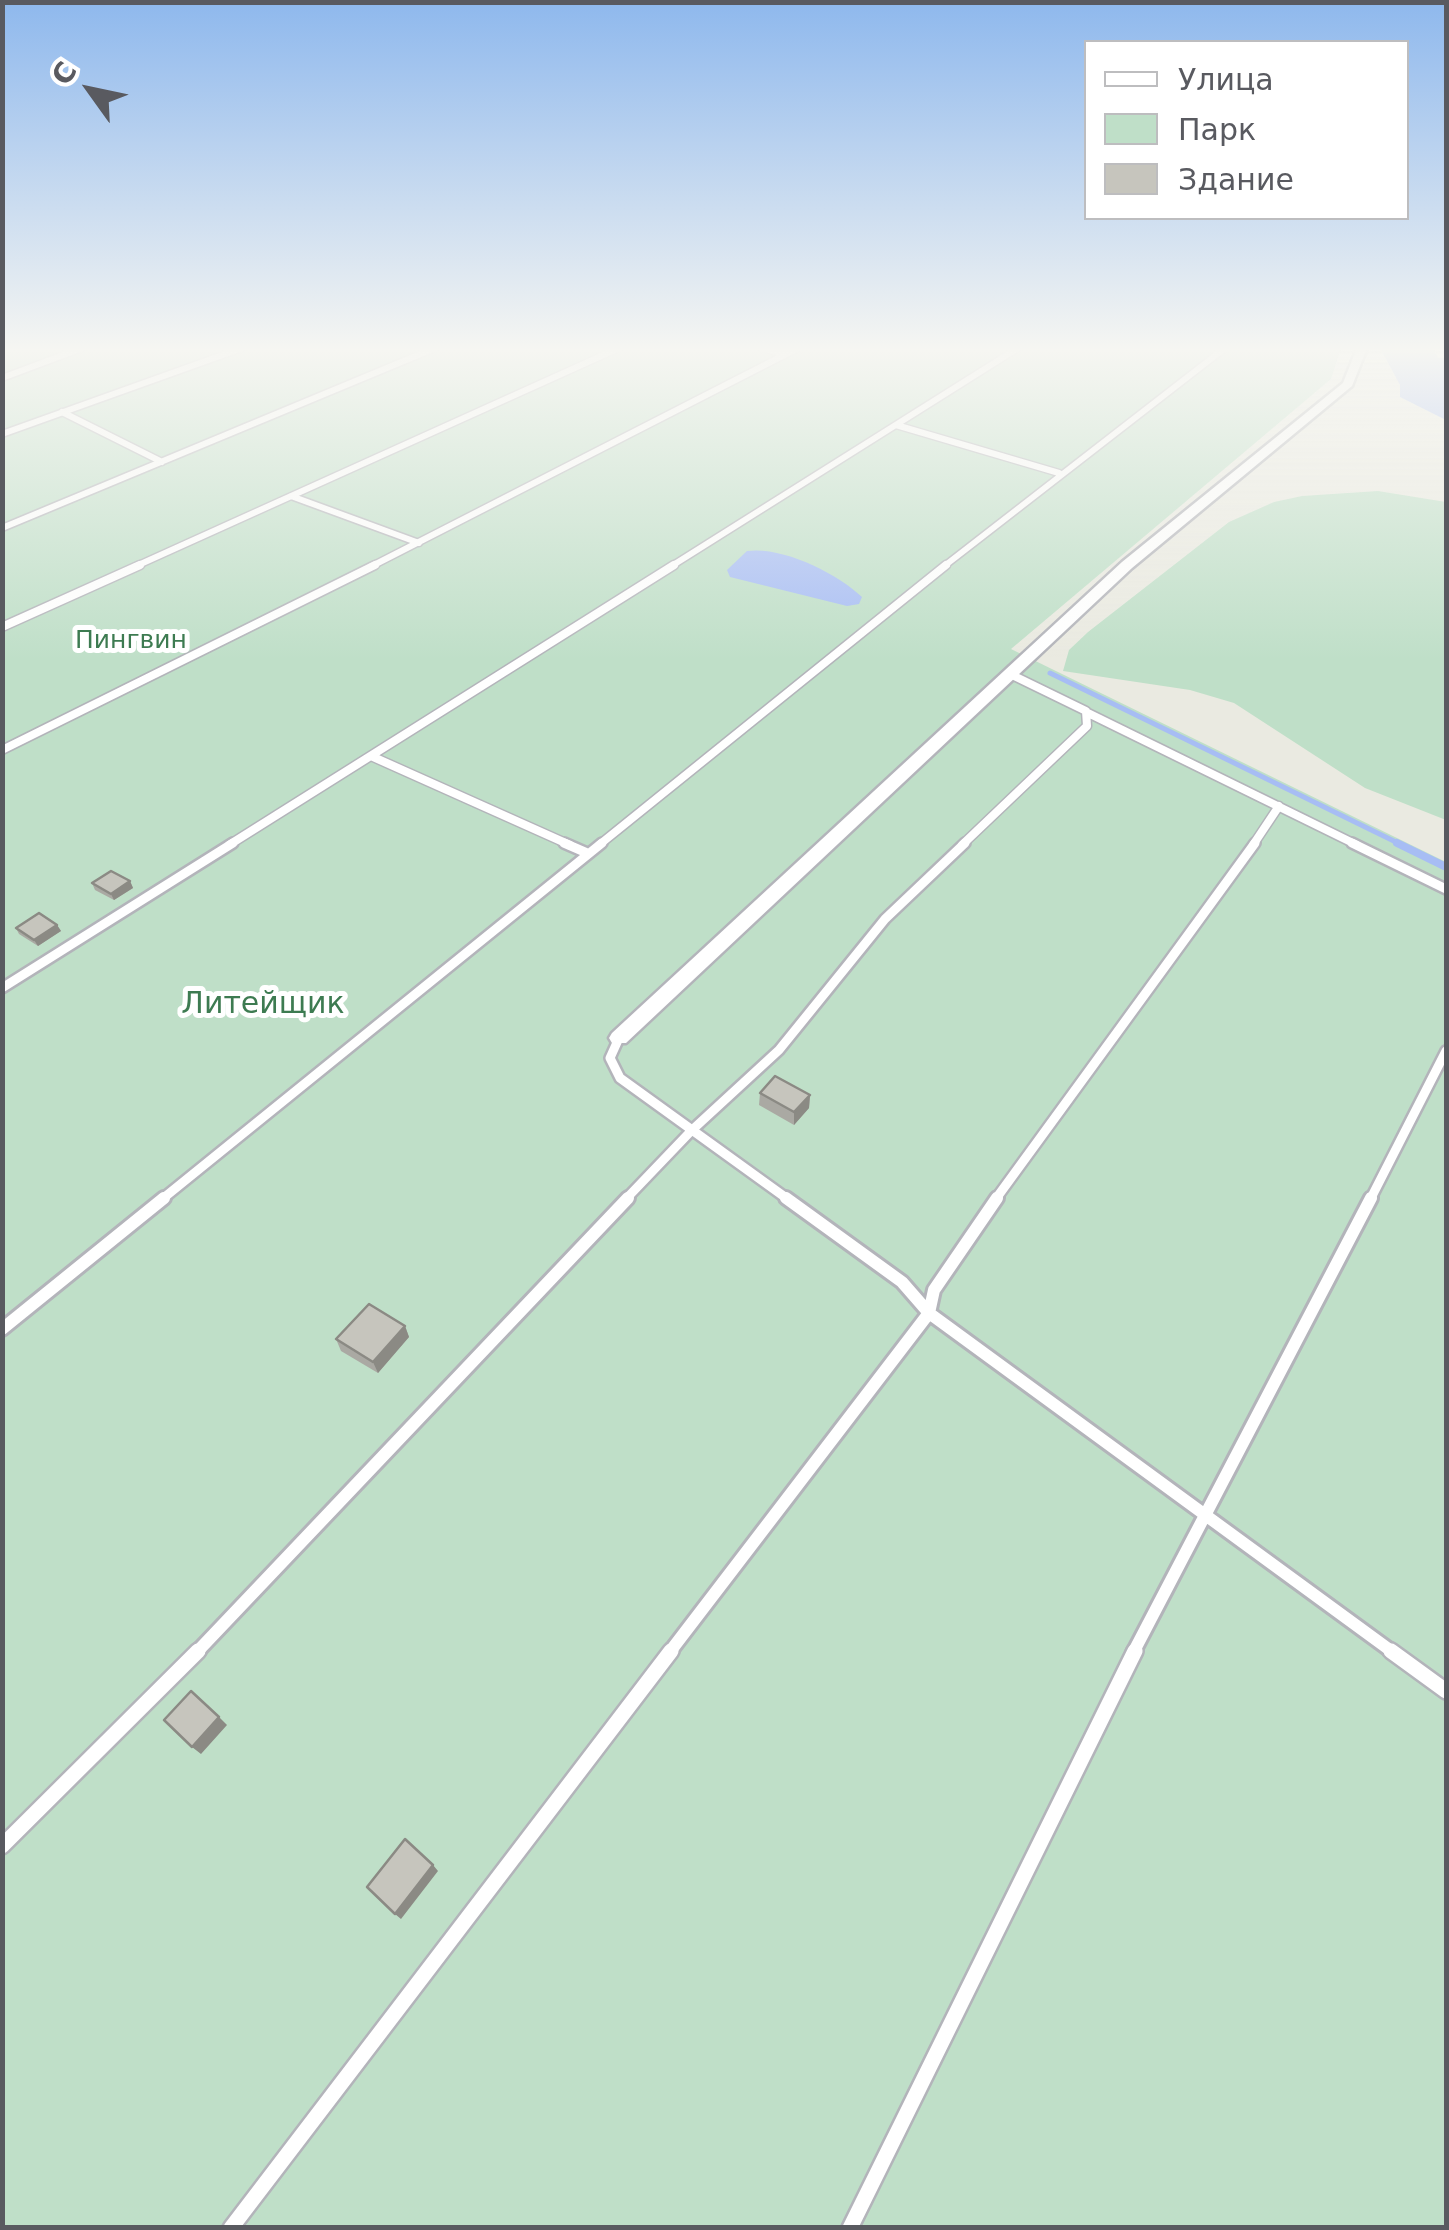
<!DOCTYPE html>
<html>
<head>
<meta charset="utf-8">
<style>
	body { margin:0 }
	#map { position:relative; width:1449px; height:2230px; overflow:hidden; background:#eaeae1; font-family:"DejaVu Sans",sans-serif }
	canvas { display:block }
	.frame { position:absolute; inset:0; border:5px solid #595a60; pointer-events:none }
	.legend { position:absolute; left:1084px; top:40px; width:325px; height:180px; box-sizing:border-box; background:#fff; border:2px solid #bdbdbf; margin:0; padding:12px 18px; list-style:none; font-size:30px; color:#595a60 }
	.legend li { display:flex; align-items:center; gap:20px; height:50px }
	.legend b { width:50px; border:2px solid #bdbdbf }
	.north { position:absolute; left:40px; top:40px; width:100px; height:100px; -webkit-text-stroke:8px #fff; paint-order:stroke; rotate:303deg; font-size:28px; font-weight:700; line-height:40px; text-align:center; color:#595a60 }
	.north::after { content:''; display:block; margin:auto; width:35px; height:45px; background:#595a60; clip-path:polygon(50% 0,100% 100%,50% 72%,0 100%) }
</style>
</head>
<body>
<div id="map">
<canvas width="1449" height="2230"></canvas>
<div class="frame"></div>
<ul class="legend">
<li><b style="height:12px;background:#fff"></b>Улица</li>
<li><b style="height:28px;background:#bfdfc8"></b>Парк</li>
<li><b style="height:28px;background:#c6c5bd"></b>Здание</li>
</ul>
<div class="north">С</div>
</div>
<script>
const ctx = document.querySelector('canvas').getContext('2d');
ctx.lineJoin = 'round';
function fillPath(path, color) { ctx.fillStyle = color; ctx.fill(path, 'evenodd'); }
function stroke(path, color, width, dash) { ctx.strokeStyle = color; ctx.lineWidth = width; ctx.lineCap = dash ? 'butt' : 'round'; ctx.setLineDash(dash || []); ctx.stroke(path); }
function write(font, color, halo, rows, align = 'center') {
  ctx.font = font + ' "DejaVu Sans",sans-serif'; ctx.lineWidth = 10; ctx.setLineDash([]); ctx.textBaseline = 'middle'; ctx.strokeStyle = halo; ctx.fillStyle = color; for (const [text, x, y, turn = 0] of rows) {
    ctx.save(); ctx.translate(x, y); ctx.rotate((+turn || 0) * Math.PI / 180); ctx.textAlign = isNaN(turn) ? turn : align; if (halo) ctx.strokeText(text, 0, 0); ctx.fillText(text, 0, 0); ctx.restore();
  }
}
const green = new Path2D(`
	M2,348H1341L1331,379L1011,649L1446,862V2227H3Z
	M1378,491L1446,502V820L1365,788L1234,703L1190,690L1063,671L1069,650L1088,632L1229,522L1274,502L1302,496Z`);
const water = new Path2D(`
	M1380,348H1433L1438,358H1446V420L1400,397V385Z
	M747,551C782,546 837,573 862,597L859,604L847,606L730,577L727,570Z`);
const streamFar1 = new Path2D(`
	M1050,673L1402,845`);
const stream = new Path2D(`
	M1397,843L1446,867`);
const laneFar4 = new Path2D(`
	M762,348L785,354
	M2,378L82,348
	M62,412L162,462
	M896,425L1059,473
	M2,434L242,348
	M291,496L419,543
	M2,528L435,348
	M134,567L619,348
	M370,567L798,348
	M670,567L1018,348
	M943,567L1225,348`);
const laneFar3 = new Path2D(`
	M2,627L140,565
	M1086,712L1357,845
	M2,750L375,565
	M371,756L570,845
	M229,845L674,565
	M599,845L946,565
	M962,845L1087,726L1086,711L1010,674
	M1253,845L1279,806`);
const laneFar2 = new Path2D(`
	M564,843L587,853
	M1352,843L1446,889
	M2,988L233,843
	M619,1038L610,1058L620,1078L789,1200
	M161,1200L602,843
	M625,1200L691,1131L779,1050L885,919L965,843
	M995,1200L1255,843
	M1370,1200L1446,1051`);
const laneFar1 = new Path2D(`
	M786,1198L902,1282L929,1313L1394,1653
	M2,1329L164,1198
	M196,1653L628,1198
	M669,1653L929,1313L934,1290L997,1198
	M1133,1653L1371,1198`);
const lane = new Path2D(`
	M1391,1651L1446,1691
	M2,1846L198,1651
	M231,2228L671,1651
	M850,2228L1135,1651`);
const street = new Path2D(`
	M1357,348H1367L1352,386L1132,568L626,1043H612L609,1038L612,1033L1122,562L1343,383Z`);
const wall = new Path2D(`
	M130,881L133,888L114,900L95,890L92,883Z
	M57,925L61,931L38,946L19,934L16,928Z
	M760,1093L810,1095L809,1108L794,1125L759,1105Z
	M405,1326L409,1337L378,1373L341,1351L336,1339Z`);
const shadedWall = new Path2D(`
	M130,881L133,888L114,900L111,894Z
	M57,925L61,931L38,946L34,940Z
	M810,1095L809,1108L794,1125V1112Z
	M405,1326L409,1337L378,1373L373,1362Z
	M219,1717L227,1725L201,1754L192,1747Z
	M433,1865L438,1871L401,1919L395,1914Z`);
const building = new Path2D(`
	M111,871L130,881L111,894L92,883Z
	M39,913L57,925L34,940L16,928Z
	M775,1076L810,1095L794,1112L760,1093Z
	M369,1304L405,1326L373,1362L336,1339Z
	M191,1691L219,1717L192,1747L164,1720Z
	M405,1839L433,1865L395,1914L367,1887Z`);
const farParknames = [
	["Пингвин",131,641]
];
const parkNames = [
	["Литейщик",263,1005]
];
fillPath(green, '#bfdfc8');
fillPath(water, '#a7bdf4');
stroke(streamFar1, '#a7bdf4', 5);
stroke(stream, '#a7bdf4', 8);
stroke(laneFar4, '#b3b4ba', 9);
stroke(laneFar3, '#b3b4ba', 11);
stroke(laneFar2, '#b3b4ba', 14);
stroke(laneFar1, '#b3b4ba', 18);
stroke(lane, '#b3b4ba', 20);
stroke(street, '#b3b4ba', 5);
stroke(laneFar4, '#fff', 6);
stroke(laneFar3, '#fff', 8);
stroke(laneFar2, '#fff', 9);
stroke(laneFar1, '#fff', 12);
stroke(lane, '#fff', 15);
fillPath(street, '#fff');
fillPath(wall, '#aaa9a3');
fillPath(shadedWall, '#8b8a84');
fillPath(building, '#c6c5bd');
stroke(building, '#8b8a84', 2.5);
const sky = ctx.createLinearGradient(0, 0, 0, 660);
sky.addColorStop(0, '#8eb8ed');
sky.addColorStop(0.53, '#f6f6f2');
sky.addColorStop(1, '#f6f6f200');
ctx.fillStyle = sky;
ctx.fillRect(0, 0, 1449, 660);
write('25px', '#3d7b51', '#fff', farParknames);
write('30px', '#3d7b51', '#fff', parkNames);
</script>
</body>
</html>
